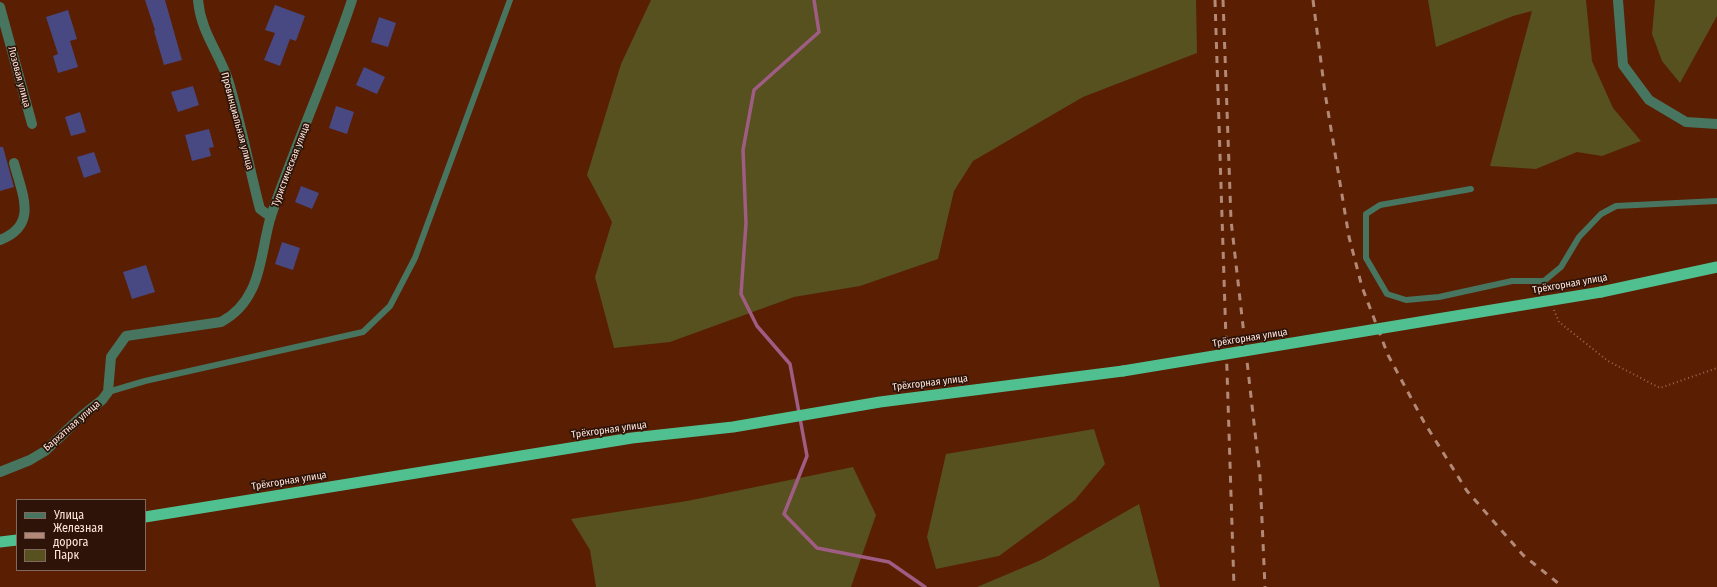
<!DOCTYPE html>
<html>
<head>
<meta charset="utf-8">
<style>
	body { margin:0 }
	#map { position:relative; width:1717px; height:587px; overflow:hidden; background:#5a1e02; font-family:"Fira Sans Condensed",sans-serif }
	canvas { display:block }
	.legend { position:absolute; left:16px; top:499px; width:130px; height:72px; box-sizing:border-box; background:#2d1308; border:1px solid #81675d; margin:0; padding:5px 7px; list-style:none; font-size:12px; color:#fee6dd }
	.legend li { display:flex; align-items:center; gap:8px; height:20px }
	.legend b { width:20px; border:1px solid #81675d }
</style>
</head>
<body>
<div id="map">
<canvas width="1717" height="587"></canvas>
<ul class="legend">
<li><b style="height:5px;background:#48755f"></b>Улица</li>
<li><b style="height:5px;background:#b28977"></b>Железная дорога</li>
<li><b style="height:11px;background:#57501f"></b>Парк</li>
</ul>
</div>
<script>
const ctx = document.querySelector('canvas').getContext('2d');
ctx.lineJoin = 'round';
function fillPath(path, color) { ctx.fillStyle = color; ctx.fill(path, 'evenodd'); }
function stroke(path, color, width, dash) { ctx.strokeStyle = color; ctx.lineWidth = width; ctx.lineCap = dash ? 'butt' : 'round'; ctx.setLineDash(dash || []); ctx.stroke(path); }
function write(font, color, halo, rows, align = 'center') {
  ctx.font = font + ' "Fira Sans Condensed",sans-serif'; ctx.lineWidth = 3.5; ctx.setLineDash([]); ctx.textBaseline = 'middle'; ctx.strokeStyle = halo; ctx.fillStyle = color; for (const [text, x, y, turn = 0] of rows) {
    ctx.save(); ctx.translate(x, y); ctx.rotate((+turn || 0) * Math.PI / 180); ctx.textAlign = isNaN(turn) ? turn : align; if (halo) ctx.strokeText(text, 0, 0); ctx.fillText(text, 0, 0); ctx.restore();
  }
}
const green = new Path2D(`
	M651,0H1196L1197,53L1083,97L973,161L954,191L938,259L860,286L794,297L670,342L614,348L595,277L612,222L587,175L621,64Z
	M1428,0H1586L1592,61L1613,108L1641,141L1602,156L1577,152L1536,169L1490,166L1532,11L1513,16L1436,47Z
	M1655,0H1717V16L1680,83L1662,61L1652,34Z
	M1094,429L1105,464L1075,500L999,556L936,569L927,537L946,454Z
	M853,467L876,515L851,587H596L590,550L571,519L687,501Z
	M1139,504L1160,587H977L1041,560Z`);
const stream = new Path2D(`
	M814,0L819,32L754,90L743,150L746,223L741,294L757,326L790,364L807,456L784,514L817,548L889,562L925,587`);
const building = new Path2D(`
	M145,0H165L182,60L164,65L154,31L155,30Z
	M275,5L305,16L296,41L290,39L280,66L264,60L275,33L265,30Z
	M68,10L77,39L70,41L78,67L58,73L53,56L58,54L46,17Z
	M379,17L396,23L388,47L371,42Z
	M364,67L385,77L377,94L356,85Z
	M193,86L199,105L178,112L171,92Z
	M336,106L354,112L347,134L329,128Z
	M80,112L86,132L71,136L65,117Z
	M209,129L214,147L209,148L211,156L192,161L185,135Z
	M0,147H3L14,187L0,191Z
	M94,152L101,172L84,178L77,157Z
	M301,186L319,193L312,209L295,202Z
	M282,242L300,248L293,270L275,264Z
	M146,265L155,292L132,299L123,272Z`);
const path = new Path2D(`
	M1554,310L1559,322L1608,361L1660,388L1717,368`);
const service = new Path2D(`
	M1471,189L1380,205L1366,214V258L1387,294L1406,300L1439,297L1512,281H1544L1561,267L1579,237L1601,214L1616,206L1717,201
	M108,392L145,381L363,332L390,306L415,258L510,0`);
const minor = new Path2D(`
	M198,0C201,34 220,53 229,83C241,124 249,167 260,209L271,217
	M1618,0L1623,65L1649,100L1686,122L1717,124
	M0,7L32,124
	M0,240C39,225 22,194 14,163
	M0,472L30,460L45,451L83,415L102,400L108,392L111,357L126,336L221,322C236,314 245,304 252,289C262,269 264,238 271,216C296,143 328,73 352,0`);
const trunk = new Path2D(`
	M1601,292L1717,267
	M145,517L632,438L733,427L880,402L1123,371
	M0,542L17,540`);
const rail = new Path2D(`
	M1215,0L1234,587
	M1223,0L1231,220L1260,476L1265,587
	M1313,0L1325,93L1349,237L1362,287L1388,355L1424,422L1467,491L1523,555L1563,587`);
const trunkBridge = new Path2D(`
	M1123,371L1601,292`);
const streetNames = [
	["Лозовая улица",19,77,75],
	["Провинциальная улица",237,121,75],
	["Туристическая улица",291,165,-69],
	["Трёхгорная улица",1570,284,-10],
	["Трёхгорная улица",1250,338,-9],
	["Трёхгорная улица",930,383,-7],
	["Бархатная улица",72,426,-41],
	["Трёхгорная улица",609,430,-8],
	["Трёхгорная улица",289,481,-9]
];
fillPath(green, '#57501f');
stroke(stream, '#a05d84', 3.5);
fillPath(building, '#484882');
stroke(path, '#976954', 2, [1, 3]);
stroke(service, '#48755f', 6);
stroke(minor, '#48755f', 10);
stroke(trunk, '#51c090', 11);
stroke(rail, '#b28977', 3, [7, 7]);
stroke(trunkBridge, '#51c090', 11);
write('10px', '#fee6dd', '#2d1308', streetNames);
</script>
</body>
</html>
